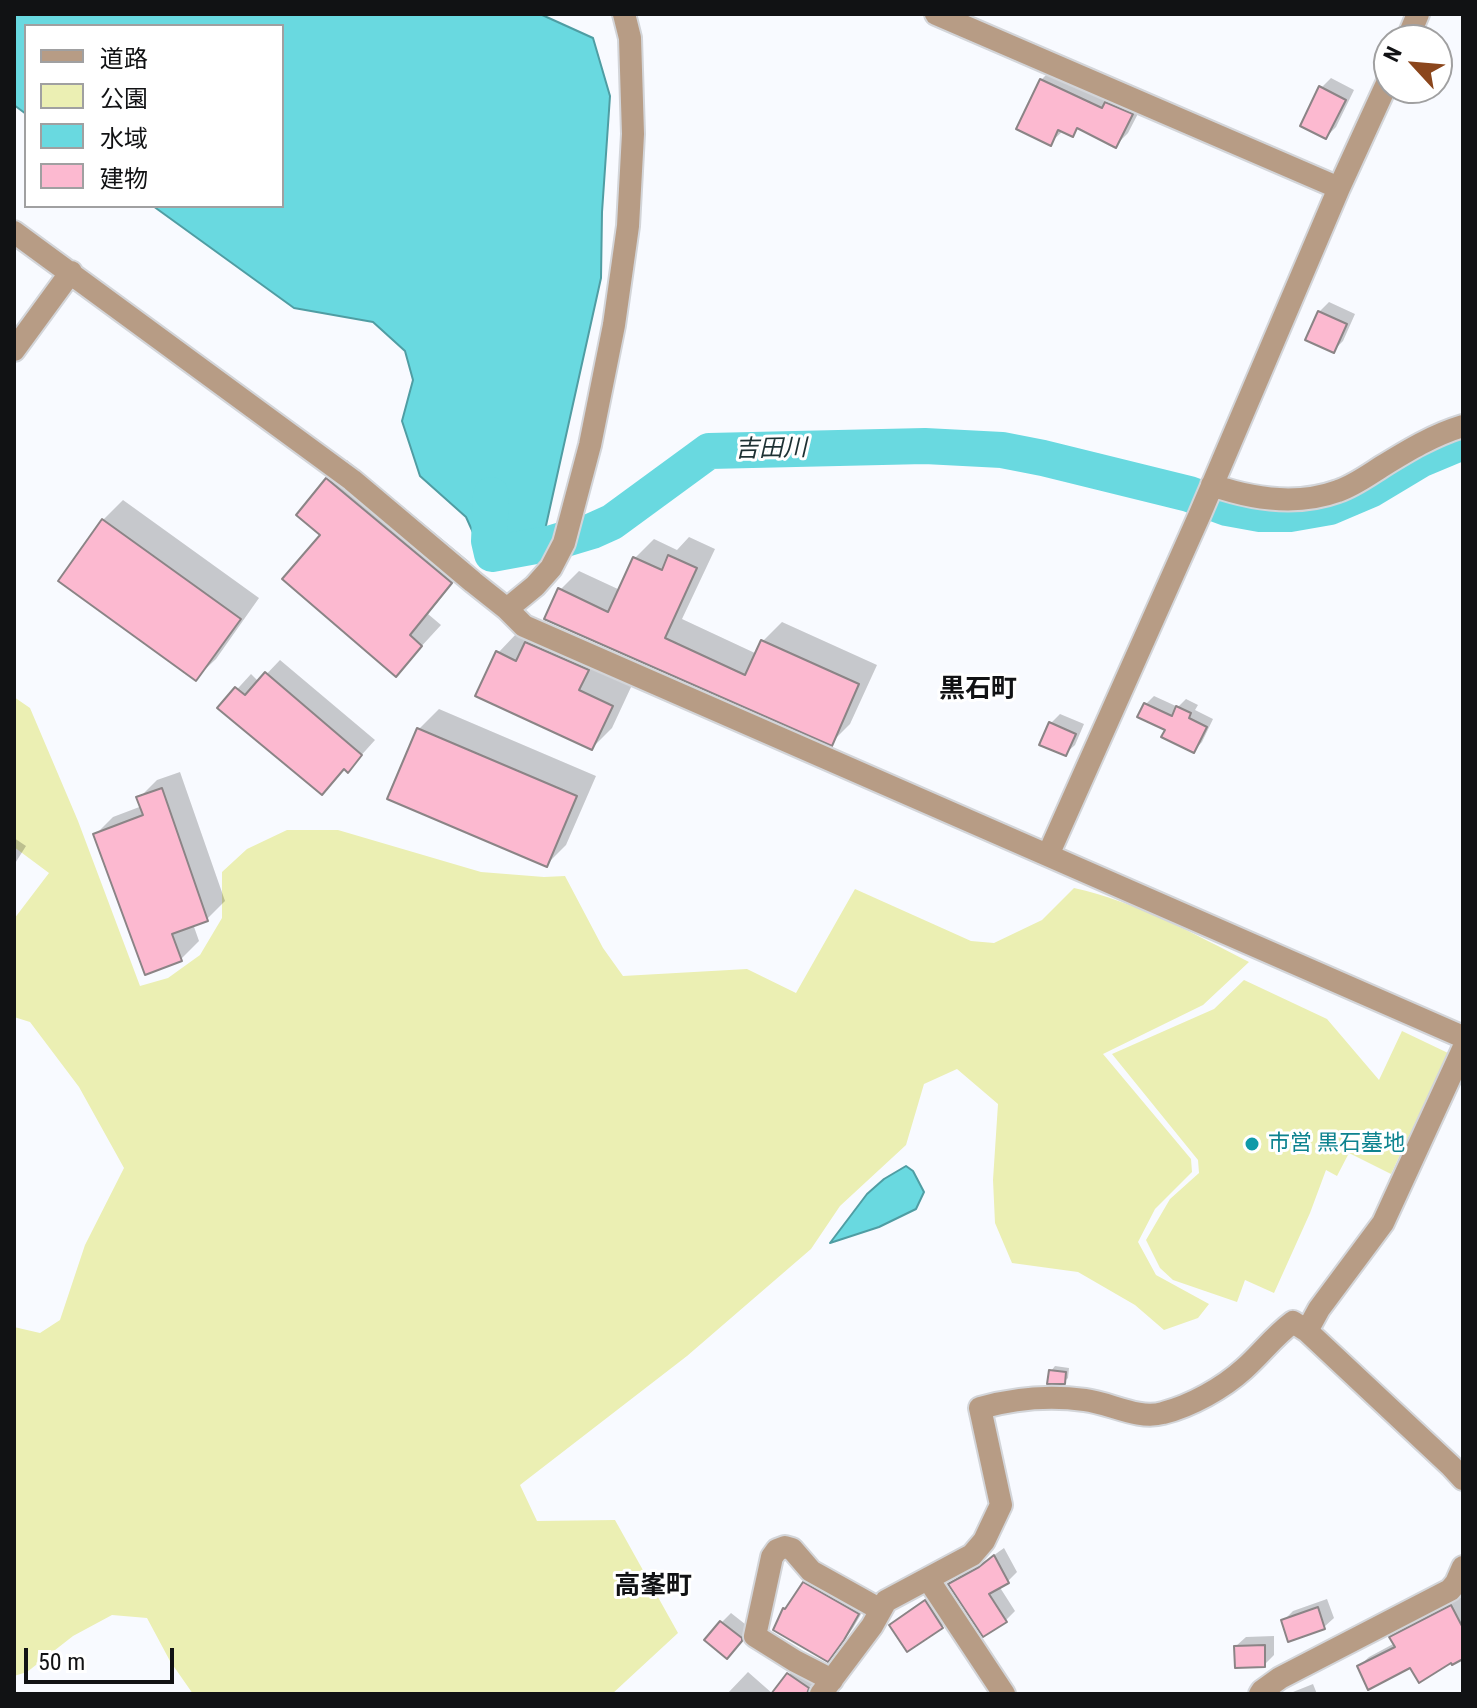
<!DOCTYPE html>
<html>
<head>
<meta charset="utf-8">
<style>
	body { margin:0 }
	#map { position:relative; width:1477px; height:1708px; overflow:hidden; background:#f8faff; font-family:"Roboto Condensed","Noto Sans JP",sans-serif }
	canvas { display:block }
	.frame { position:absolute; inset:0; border:16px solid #111214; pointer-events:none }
	.legend { position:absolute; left:24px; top:24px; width:260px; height:184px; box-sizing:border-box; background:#fff; border:2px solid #a0a0a1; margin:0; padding:10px 14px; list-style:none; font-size:24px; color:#111214 }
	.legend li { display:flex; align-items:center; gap:16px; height:40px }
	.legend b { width:40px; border:2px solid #a0a0a1 }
	.north { position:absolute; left:1373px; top:24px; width:80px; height:80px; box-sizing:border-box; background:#fff; border:2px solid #a0a0a1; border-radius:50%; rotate:296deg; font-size:22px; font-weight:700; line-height:32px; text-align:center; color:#111214 }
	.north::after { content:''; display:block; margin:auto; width:28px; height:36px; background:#8b461c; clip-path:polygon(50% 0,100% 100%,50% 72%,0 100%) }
	.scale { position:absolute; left:24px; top:1648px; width:150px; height:36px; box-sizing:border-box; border:4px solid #111214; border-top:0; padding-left:10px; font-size:24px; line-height:28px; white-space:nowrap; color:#111214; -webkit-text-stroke:6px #fff; paint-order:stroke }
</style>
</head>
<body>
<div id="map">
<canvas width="1477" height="1708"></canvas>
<div class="frame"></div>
<ul class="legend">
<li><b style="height:10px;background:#b79c85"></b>道路</li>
<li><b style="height:22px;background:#ebefb3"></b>公園</li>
<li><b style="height:22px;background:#69d9e0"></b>水域</li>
<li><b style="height:22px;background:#fcb9d0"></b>建物</li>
</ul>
<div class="north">N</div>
<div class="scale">50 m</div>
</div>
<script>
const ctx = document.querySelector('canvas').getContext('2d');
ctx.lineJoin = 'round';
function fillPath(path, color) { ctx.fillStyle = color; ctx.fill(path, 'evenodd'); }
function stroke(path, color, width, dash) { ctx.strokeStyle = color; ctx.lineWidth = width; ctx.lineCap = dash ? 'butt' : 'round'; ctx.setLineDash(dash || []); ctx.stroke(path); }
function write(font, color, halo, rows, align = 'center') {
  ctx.font = font + ' "Roboto Condensed","Noto Sans JP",sans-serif'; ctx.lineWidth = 6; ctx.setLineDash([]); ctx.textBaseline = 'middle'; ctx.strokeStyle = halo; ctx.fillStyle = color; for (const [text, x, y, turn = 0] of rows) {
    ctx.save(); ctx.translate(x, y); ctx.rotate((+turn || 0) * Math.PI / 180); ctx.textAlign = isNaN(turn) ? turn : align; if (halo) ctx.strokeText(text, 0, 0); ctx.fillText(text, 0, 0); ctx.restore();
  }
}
const green = new Path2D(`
	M14,697L30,708L78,821L140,986L168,978L200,955L222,918V872L247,849L287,830H338L481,872L544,877L565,876L603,948L623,976L747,969L796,993L855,889L971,941L994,943L1042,920L1074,888C1137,902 1192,933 1249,962L1203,1005L1103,1054L1191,1159L1192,1172L1155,1209L1138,1242L1156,1275L1209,1304L1198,1318L1164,1330L1135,1305L1078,1272L1012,1263L995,1223L993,1180L998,1104L957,1069L924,1084L906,1145L840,1206L811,1249L687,1356L520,1485L537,1521L615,1520L678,1633L612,1694H193L170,1661L147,1618L112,1615L73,1636L27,1672L14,1676V1327L40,1333L60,1320L85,1245L124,1168L79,1087L30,1022L14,1017V919L49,873L14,847Z
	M1244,980L1327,1019L1379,1080L1402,1031L1448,1053L1391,1174L1349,1153L1337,1176L1326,1170L1310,1213L1274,1293L1245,1280L1237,1302L1173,1280L1160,1268L1146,1240L1170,1199L1199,1173L1198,1160L1112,1054L1214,1009Z`);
const water = new Path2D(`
	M14,14H540L593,38L610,96L602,212L601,278L545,530L480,548L466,517L420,476L402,421L413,380L405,351L373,322L294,308L153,206H282V26H26V114L14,105Z
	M906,1166L913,1171L924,1192L916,1209L879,1227L830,1243L867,1194L884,1179Z`);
const shadow = new Path2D(`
	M1054,67L1144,102L1128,133L1116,145L1079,127L1072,134L1064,130L1050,143L1041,80Z
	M1331,78L1354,90L1336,127L1326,137L1321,88Z
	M1329,302L1355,314L1343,341L1334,350L1319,312Z
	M347,460L470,562L428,614L441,625L396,674L322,534L328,480Z
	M123,500L259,598L216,659L196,678L103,520Z
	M689,537L715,549L682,619L757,654L763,641L782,622L877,665L850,724L831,743L560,590L579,571L620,590L635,558L654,539L677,550Z
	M547,623L607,650L598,670L632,685L612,728L592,748L498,653L517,633L531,639Z
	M280,660L375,740L348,770L220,708L251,674L259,682Z
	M1154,696L1178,707L1186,699L1198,705L1195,710L1213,719L1202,742L1194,751L1167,729L1140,716L1146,704Z
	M439,709L596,776L566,845L546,865L419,729Z
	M1060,714L1084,724L1075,745L1065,754L1050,724Z
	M180,772L225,901L207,919L193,924L199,941L181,959L95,835L113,817L142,806L139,798L157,780Z
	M14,838L26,846L14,865Z
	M1055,1366L1069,1368L1068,1378L1064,1382L1051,1371Z
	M1004,1548L1017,1572L1008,1581L999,1586L1015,1611L1006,1620L951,1584L960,1575L990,1558Z
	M814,1574L867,1604L853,1628L837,1650L804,1583Z
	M935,1592L952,1617L942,1626L908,1649L892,1625L901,1616Z
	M1461,1597L1463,1602V1657L1411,1666H1359L1369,1657L1395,1643L1391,1638L1401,1628Z
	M1327,1599L1334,1618L1324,1627L1283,1621L1293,1611Z
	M731,1613L750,1628L736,1647L721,1623Z
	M1274,1636V1655L1264,1665L1236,1646L1246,1637Z
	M798,1664L817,1678L805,1694H773Z
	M748,1672L773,1694H727Z
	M1313,1684L1317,1694H1288Z`);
const river = new Path2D(`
	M491,495L489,541L492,554L552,543L592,531L612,522L709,451L925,446L1002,450L1043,458L1189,494L1227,508L1260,514H1290L1330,507L1370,490L1420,460L1463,442`);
const building = new Path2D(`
	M1040,79L1102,108L1105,102L1133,114L1116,148L1077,128L1073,137L1058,130L1051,146L1016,129Z
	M1319,86L1346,100L1326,139L1300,126Z
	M1318,311L1347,324L1334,353L1305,340Z
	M326,478L452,583L410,635L422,646L396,677L282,579L320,535L296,515Z
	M102,519L241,619L196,681L58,581Z
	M668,555L697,568L665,638L745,675L761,640L859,684L832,746L544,619L558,588L608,612L633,557L662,570Z
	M525,642L589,670L579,690L613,706L592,750L475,696L496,651L516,661Z
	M265,672L362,755L348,773L344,769L322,795L217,708L235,687L245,695Z
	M1144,703L1172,716L1176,706L1191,713L1189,718L1207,727L1194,753L1161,737L1165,730L1137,717Z
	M1049,722L1076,734L1066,756L1039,745Z
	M417,728L577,796L547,867L387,799Z
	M162,788L208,921L172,934L182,961L145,975L93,834L143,815L136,797Z
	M1049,1370L1066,1372L1065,1384H1047Z
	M994,1555L1009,1583L989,1594L1007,1622L983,1637L948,1584L979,1567Z
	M803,1582L859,1614L844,1640L828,1662L773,1630L783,1608L785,1609Z
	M925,1600L943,1628L907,1652L889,1625Z
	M1451,1605L1463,1628V1659L1452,1665L1451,1663L1419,1683L1410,1668L1368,1690L1357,1666L1395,1647L1389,1637Z
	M1318,1607L1325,1629L1288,1642L1281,1620Z
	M720,1621L742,1638V1641L727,1659L704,1640Z
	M1265,1645V1667L1235,1668L1234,1646Z
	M787,1673L809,1688L807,1694H771Z`);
const minor = new Path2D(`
	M936,14L1339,188
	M1407,40L1418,14
	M14,232L352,480L473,582L507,609L524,626L1463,1037
	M14,350L71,272
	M1212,485C1252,499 1297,506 1338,491C1353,486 1367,476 1381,467C1407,451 1433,435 1463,426
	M507,609L535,586L551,568L564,543L590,445L614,325L628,226L633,134L630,38L624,14
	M1048,855L1200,514L1339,188L1389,79
	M1307,1331L1319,1309L1383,1223L1463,1049
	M928,1579L1004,1694
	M832,1680L795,1661L755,1636L772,1557L777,1550L785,1547L792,1549L811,1571L881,1610
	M821,1694L872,1626L886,1601L972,1555L984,1541L1001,1505L980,1408C1015,1398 1049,1395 1085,1400C1110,1403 1138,1420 1163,1413C1191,1406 1223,1388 1244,1369C1262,1353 1273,1337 1293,1322L1307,1331L1451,1466L1463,1479
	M1260,1694L1262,1691L1280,1678L1450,1590L1456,1583L1463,1567`);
const markers = [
	[1252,1144,8,"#0f9aa8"]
];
const cultureNames = [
	["市営 黒石墓地",1268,1144]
];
const waterNames = [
	["吉田川",771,450,-1]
];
const quarterNames = [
	["黒石町",978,690],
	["高峯町",653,1587]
];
fillPath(green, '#ebefb3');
fillPath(water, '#69d9e0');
stroke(water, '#4f9da3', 2);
fillPath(shadow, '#0003');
stroke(river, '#69d9e0', 36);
fillPath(building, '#fcb9d0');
stroke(building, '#8b8486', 2);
stroke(minor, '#d3d5d9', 26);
stroke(minor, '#b79c85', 22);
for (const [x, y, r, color] of markers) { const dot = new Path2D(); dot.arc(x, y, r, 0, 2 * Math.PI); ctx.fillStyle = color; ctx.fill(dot); stroke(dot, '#fff', 3); }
write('22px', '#0d838f', '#fff', cultureNames, 'left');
write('italic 24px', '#1d3133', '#fff', waterNames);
write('bold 26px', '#111214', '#fff', quarterNames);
</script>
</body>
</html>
